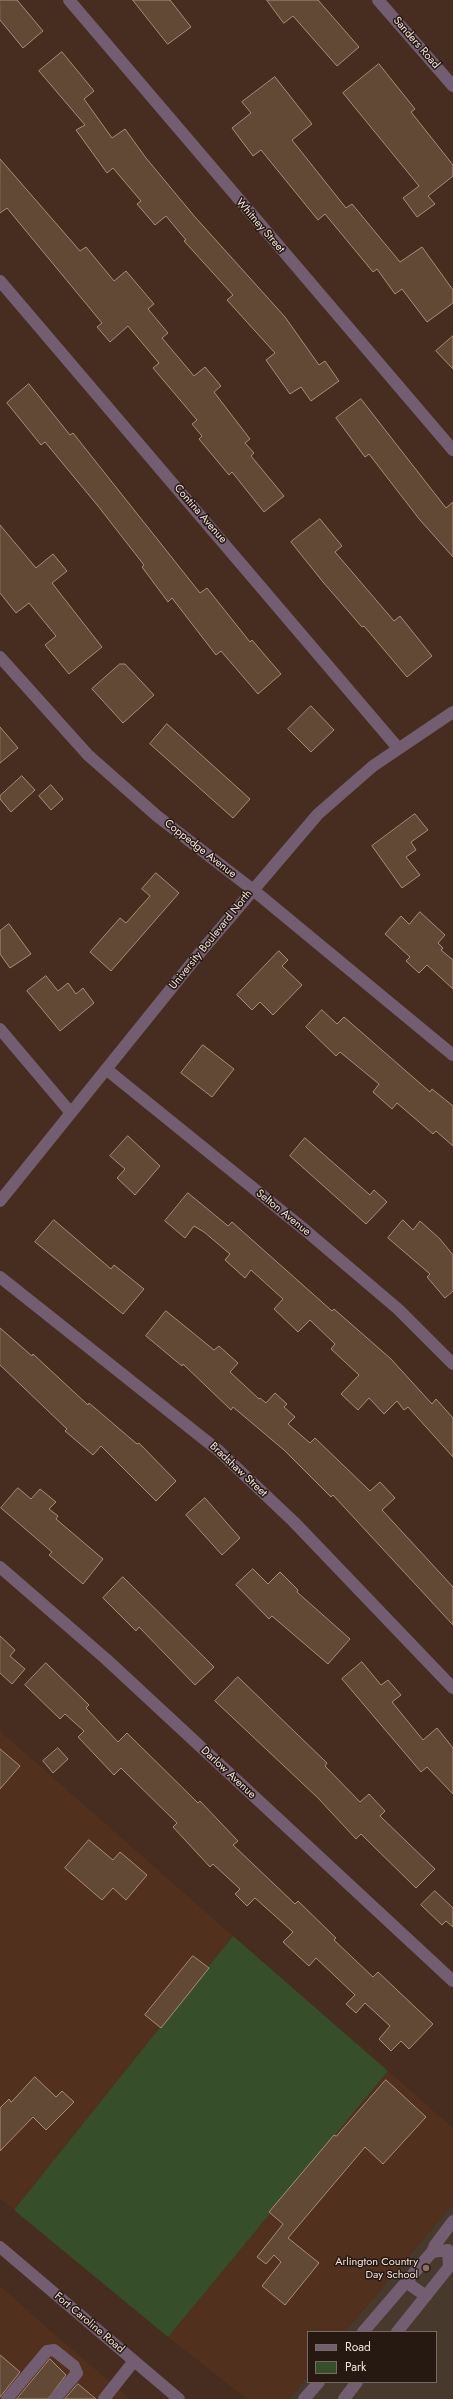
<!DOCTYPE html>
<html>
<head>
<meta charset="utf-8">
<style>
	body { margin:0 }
	#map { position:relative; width:453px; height:2399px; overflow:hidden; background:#472d1f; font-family:Jost,sans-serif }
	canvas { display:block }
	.legend { position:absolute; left:307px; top:2331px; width:130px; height:52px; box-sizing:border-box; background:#251912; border:1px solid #786a62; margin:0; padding:5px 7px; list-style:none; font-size:12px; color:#f5e4db }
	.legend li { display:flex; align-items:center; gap:8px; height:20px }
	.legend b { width:20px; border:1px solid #786a62 }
</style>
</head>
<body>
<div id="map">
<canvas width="453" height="2399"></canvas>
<ul class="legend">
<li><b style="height:5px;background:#735d70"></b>Road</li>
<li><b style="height:11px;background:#364e2a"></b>Park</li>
</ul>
</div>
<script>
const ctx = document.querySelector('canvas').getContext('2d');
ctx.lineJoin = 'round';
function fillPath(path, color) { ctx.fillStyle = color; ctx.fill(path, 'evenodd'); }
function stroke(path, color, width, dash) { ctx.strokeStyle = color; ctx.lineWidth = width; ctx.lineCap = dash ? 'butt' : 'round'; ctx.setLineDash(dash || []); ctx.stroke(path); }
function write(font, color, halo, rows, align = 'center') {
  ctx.font = font + ' Jost,sans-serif'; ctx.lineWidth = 3; ctx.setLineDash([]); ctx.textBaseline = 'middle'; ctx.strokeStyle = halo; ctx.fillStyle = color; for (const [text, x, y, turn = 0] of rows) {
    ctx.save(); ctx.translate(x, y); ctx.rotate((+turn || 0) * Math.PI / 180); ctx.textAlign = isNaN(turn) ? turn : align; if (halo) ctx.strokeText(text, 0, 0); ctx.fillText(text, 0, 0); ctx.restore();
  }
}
const built = new Path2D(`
	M0,1731L233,1936L14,2210L0,2199Z
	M388,2071L453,2128V2204L345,2332H308V2376L289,2399H247L168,2337Z
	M0,2286L54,2334L130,2399H0Z`);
const education = new Path2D(`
	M453,2204V2399H289L308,2376V2382H436V2332H345Z`);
const green = new Path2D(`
	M233,1936L388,2071L168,2337L14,2210Z`);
const building = new Path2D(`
	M0,0H17L43,31L23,48L0,20Z
	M133,0H170L191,27L168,44Z
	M267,0H318L359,47L337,66L293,16L284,23Z
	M62,52L94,91L84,99L112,138L125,129L146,158L195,217L285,317L319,365L325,361L339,381L311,401L301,387L290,394L266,360L275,353L227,300L233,295L184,241L186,240L166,216L155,225L137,204L141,201L113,168L107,173L76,130L85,125L39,71Z
	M379,64L415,109L411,112L453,165V176L428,196L435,204L417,217L403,198L419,186L343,93Z
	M275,77L312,124L292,140L346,208L352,204L400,262L422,247L453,290V303L427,322L402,289L395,294L377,269L373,272L325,214L318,220L261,150L253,156L232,128L251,113L242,102Z
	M0,159L80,251L86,247L114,281L126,271L154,304L148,309L168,333L162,338L194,376L205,367L221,386L214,392L250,439L245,443L254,453L251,456L284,496L264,512L232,472L229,475L199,439L202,436L192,424L197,420L153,368L159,363L128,326L110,342L97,327L102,323L7,208L0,213Z
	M453,336V369L436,351Z
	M29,384L70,435L73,433L200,593L207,588L250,642L252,640L281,674L258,694L221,651L216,655L172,598L168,602L142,567L144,565L98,506L45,442L41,445L7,403Z
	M361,399L446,508L453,502V557L420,520L369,454L365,457L336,418Z
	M320,519L342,546L335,552L394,621L400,616L432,656L407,677L364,626L362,627L323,582L291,542Z
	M0,525L36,568L53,554L67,571L52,583L102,647L69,674L45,645L56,636L29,603L16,613L0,593Z
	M120,664H125L154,695L123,723L92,689Z
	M311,706L334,730L311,752L288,729Z
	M167,724L250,799L233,818L150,744Z
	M0,727L18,748L0,763Z
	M22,776L35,790L11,812L0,799V796Z
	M51,785L63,799L51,810L39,796Z
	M415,814L428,830L411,842L416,850L406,857L420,875L402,888L372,846Z
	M156,873L179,893L111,971L90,952L120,918L126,923L150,896L142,889Z
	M420,912L445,935L438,943L443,948L441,950L453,960V989L427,965L419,973L406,961L410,957L385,934L401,916L409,924Z
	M9,924L31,954L10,968L0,954V931Z
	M279,951L288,960L282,966L302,985L273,1015L260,1002L252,1010L237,995Z
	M46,976L58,991L68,983L76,994L83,988L94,1003L60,1031L27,991Z
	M322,1010L337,1024L344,1017L430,1092L432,1089L453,1106V1146L436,1131L433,1134L397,1103L392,1109L373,1092L379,1084L340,1052L336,1056L306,1027Z
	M203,1045L234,1069L212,1097L181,1073Z
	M128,1136L160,1166L135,1195L117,1178L125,1169L110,1156Z
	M305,1138L370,1195L374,1190L387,1202L366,1224L290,1156Z
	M188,1193L228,1226L232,1222L332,1311L334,1309L391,1359L432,1404L436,1399L453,1418V1457L408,1407L404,1410L397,1401L384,1414L369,1398L358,1410L341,1394L359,1375L331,1349L335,1344L310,1320L298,1332L274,1309L283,1299L251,1270L245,1278L225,1260L230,1254L204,1232L194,1226L185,1238L165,1221Z
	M54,1220L111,1269L114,1265L144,1289L123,1314L35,1242Z
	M403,1220L413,1230L420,1221L440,1239L453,1255V1291L445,1298L427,1277L430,1274L388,1238Z
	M166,1311L214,1350L219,1346L238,1363L230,1372L259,1399L260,1398L266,1403L275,1393L287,1404L284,1407L295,1417L288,1424L310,1443L315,1438L370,1491L380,1482L395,1498L382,1510L453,1587V1625L333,1495L331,1497L284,1450L233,1407L231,1410L183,1364L182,1366L146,1336Z
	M0,1328L32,1356L33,1354L88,1405L89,1403L137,1444L139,1443L176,1481L156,1501L101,1446L93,1455L65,1431L67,1429L0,1365Z
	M18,1488L31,1499L40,1489L56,1502L49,1509L58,1516L56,1519L103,1559L83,1584L49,1555L52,1552L1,1508Z
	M205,1498L240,1538L222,1555L186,1515Z
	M253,1569L268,1584L280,1572L298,1590L297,1592L350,1639L328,1664L272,1616L269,1619L236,1585Z
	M123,1577L214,1667L195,1685L139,1627L136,1631L103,1598Z
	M0,1636L15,1650L10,1656L25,1669L12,1684L0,1673Z
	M362,1662L381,1685L388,1680L401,1695L392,1702L423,1740L437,1728L453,1748V1794L427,1767L421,1772L342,1679Z
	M46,1663L89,1705L86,1708L118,1742L127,1733L198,1803L200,1801L238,1841L233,1845L295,1904L298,1901L336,1938L334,1940L373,1977L378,1972L433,2024L409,2049L401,2041L391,2051L379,2039L390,2026L365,2003L356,2013L346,2004L355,1995L316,1958L309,1966L283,1942L293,1932L255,1898L247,1906L235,1894L240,1889L213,1864L210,1867L173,1827L177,1823L121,1768L114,1775L78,1737L84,1731L65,1714L60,1719L25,1685Z
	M238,1677L327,1763L325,1766L360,1802L369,1794L385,1811L380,1816L435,1869L416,1888L361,1834L356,1839L318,1798L215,1701Z
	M58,1748L68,1759L53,1773L43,1761Z
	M0,1749L20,1766L0,1789Z
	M89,1840L113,1860L120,1852L147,1875L126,1900L113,1888L102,1900L65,1868Z
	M435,1891L453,1908V1927L446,1921L442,1925L421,1905Z
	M193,1956L209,1968L161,2028L145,2015Z
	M35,2077L56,2097L62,2091L74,2102L46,2130L33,2117L0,2151V2108L9,2099L11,2102Z
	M386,2080L426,2117L383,2164L365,2147L288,2238L319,2263L285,2305L262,2286L281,2262L274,2255L266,2264L257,2257L283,2224L269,2212L334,2135L336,2136Z
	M0,2355L20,2372L0,2397Z
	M50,2359L66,2375L48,2399H17Z
	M78,2384L96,2399H65Z`);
const minor = new Path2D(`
	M69,0L453,450
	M378,0L453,86
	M0,281L398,748
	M0,657L88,755L157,816L252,889L453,1055
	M0,1029L71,1113
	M106,1069L305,1230L398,1309L453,1364
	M0,1201L203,949L318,814L373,766L453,712
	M0,1277L219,1451L294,1522L453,1688
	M0,1567L106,1659L453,1981
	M0,2247L179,2399
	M432,2252L435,2245L453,2221
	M406,2282L426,2296
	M363,2332L432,2252L448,2250L449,2267L397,2332
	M7,2399L47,2351L54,2350L74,2366L77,2373L55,2399
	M104,2399L134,2361
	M304,2399L319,2382
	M344,2399L357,2382`);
const markers = [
	[426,2268,4,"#8d6e63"]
];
const streetNames = [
	["Sanders Road",416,43,49],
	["Whitney Street",260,226,49],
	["Contina Avenue",200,514,49],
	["Coppedge Avenue",200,849,38],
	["University Boulevard North",211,940,-51],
	["Selton Avenue",283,1213,39],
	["Bradshaw Street",238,1470,43],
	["Darlow Avenue",228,1773,43],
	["Fort Caroline Road",89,2323,40]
];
const poiNames = [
	["Arlington Country",418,2262],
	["Day School",418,2275]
];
fillPath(built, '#51301e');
fillPath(education, '#47392b');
fillPath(green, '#364e2a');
fillPath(building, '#624935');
stroke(building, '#a98d78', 1);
stroke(minor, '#735d70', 12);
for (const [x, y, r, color] of markers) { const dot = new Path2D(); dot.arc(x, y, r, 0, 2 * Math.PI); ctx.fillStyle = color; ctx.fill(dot); stroke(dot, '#251912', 1.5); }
write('11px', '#f5e4db', '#251912', streetNames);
write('11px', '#f5e4db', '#251912', poiNames, 'right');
</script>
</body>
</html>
